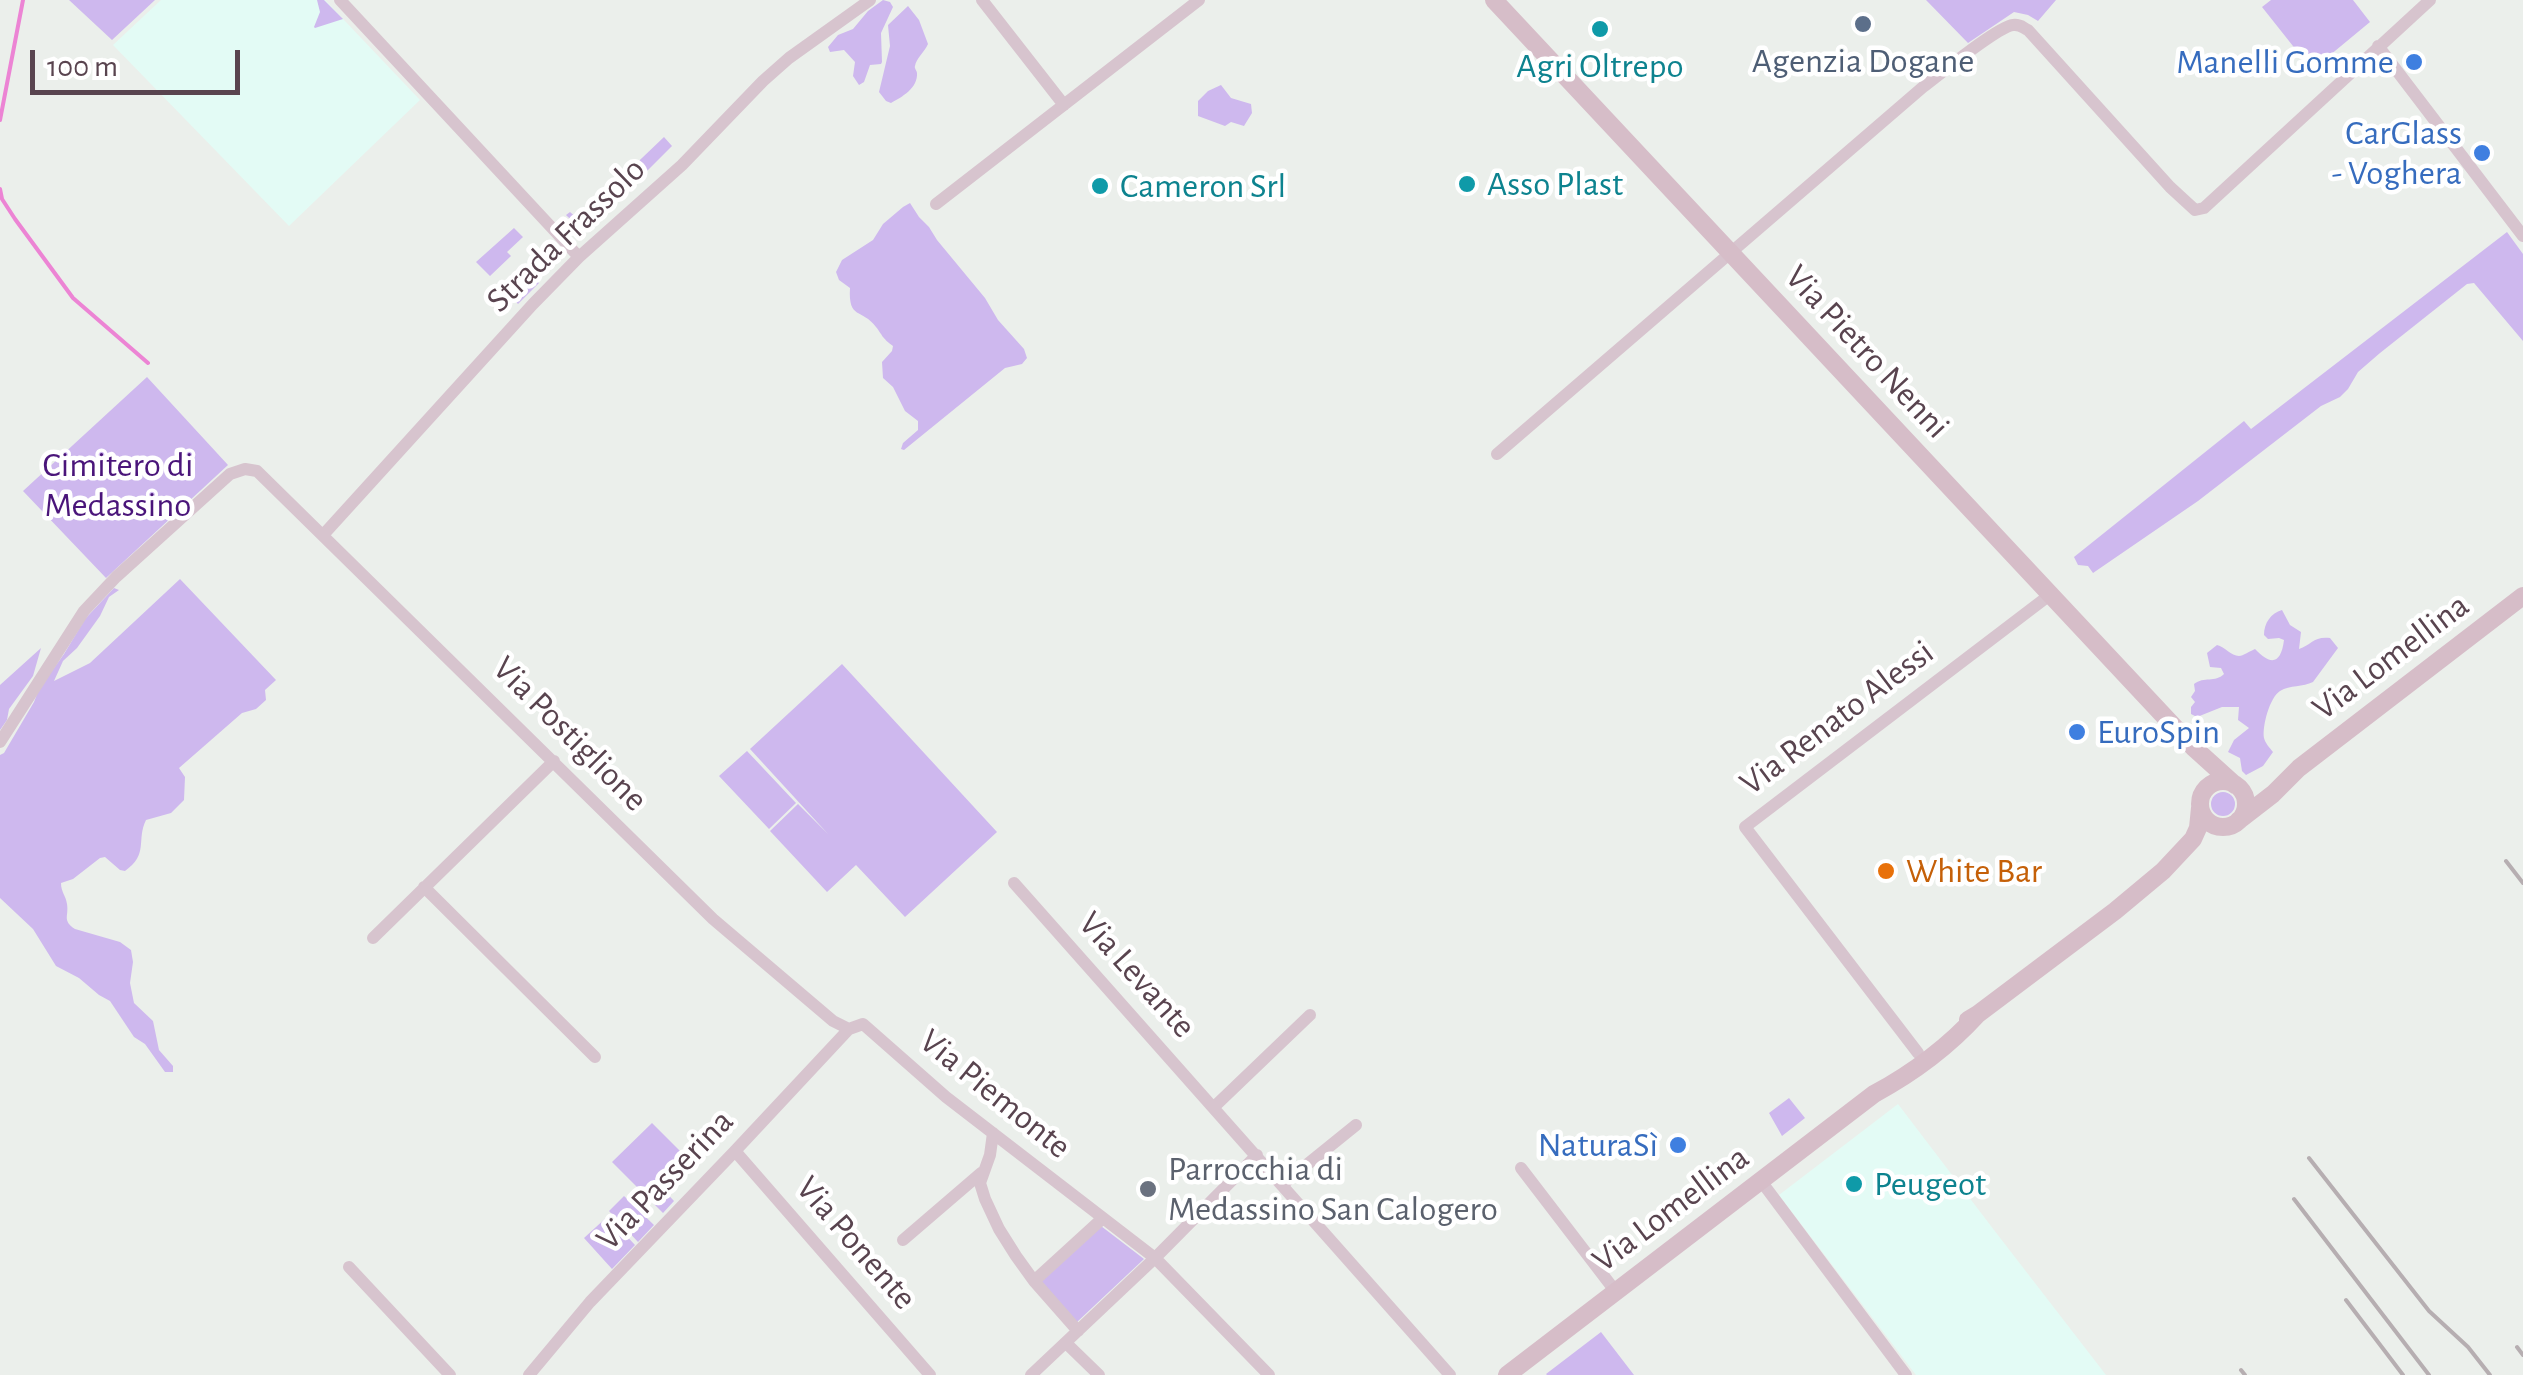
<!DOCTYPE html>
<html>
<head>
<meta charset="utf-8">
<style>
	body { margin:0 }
	#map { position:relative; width:2523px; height:1375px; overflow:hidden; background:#ebefeb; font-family:"Alegreya Sans",sans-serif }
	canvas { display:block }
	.scale { position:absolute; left:30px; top:50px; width:210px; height:45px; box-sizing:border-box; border:5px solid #59444f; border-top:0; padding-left:12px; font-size:30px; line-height:35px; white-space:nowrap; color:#59444f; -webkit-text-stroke:8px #fff; paint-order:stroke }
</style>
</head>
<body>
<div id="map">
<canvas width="2523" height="1375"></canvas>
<div class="scale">100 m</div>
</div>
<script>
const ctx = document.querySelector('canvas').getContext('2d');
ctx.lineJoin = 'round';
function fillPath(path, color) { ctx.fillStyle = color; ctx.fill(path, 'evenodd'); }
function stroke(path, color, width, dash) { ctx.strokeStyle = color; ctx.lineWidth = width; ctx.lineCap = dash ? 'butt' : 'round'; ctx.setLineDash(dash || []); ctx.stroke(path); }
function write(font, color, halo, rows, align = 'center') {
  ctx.font = font + ' "Alegreya Sans",sans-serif'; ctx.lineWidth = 9; ctx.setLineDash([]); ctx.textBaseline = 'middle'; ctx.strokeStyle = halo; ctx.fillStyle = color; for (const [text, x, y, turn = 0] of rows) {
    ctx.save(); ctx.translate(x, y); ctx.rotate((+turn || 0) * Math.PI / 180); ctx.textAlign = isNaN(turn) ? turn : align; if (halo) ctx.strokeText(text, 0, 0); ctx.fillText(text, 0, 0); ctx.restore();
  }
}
const commercial = new Path2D(`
	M161,0H325L420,100L289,226L113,45Z
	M1898,1104L1994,1230L2106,1375H1916L1779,1195Z`);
const green = new Path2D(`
	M69,0H155L112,40Z
	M317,0H324L343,19L315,28L314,27L320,12Z
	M883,0L890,2L893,7L881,33L882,62L881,64L870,65L864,82L859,85L853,76L855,62L844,50L830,52L828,47L838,35L853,29L868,11Z
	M1926,0H2056L2038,21L2028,15L2014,12L1968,43Z
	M2271,0H2353L2370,22L2312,70L2262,7Z
	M908,6L919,20L928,44C925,51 916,59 915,66C914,68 917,71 917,73C918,88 902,97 891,103L886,101L879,92L890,46L888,25Z
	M1221,85L1231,98L1251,104L1252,113L1244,126L1231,122L1225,126L1198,116V101L1208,91Z
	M664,137L672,146L600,218C588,227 577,226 566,215L570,212L578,219Z
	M910,203L919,217L929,227L937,240L985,298L998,320L1024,349L1027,358L1022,364L1005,368L904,450L901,449L903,443L918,430V421L905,411L893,387L883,378L882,362L892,351L893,346C882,338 883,336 876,327C862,308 848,320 850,288L839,280L836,272L842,260L873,240L883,224L903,207Z
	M514,228L523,237L507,252L511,256L490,276L476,262Z
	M2507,232L2523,254V341L2474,283L2467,284L2380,353L2358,372L2348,389L2340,397L2321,406L2198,501L2093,573L2088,566L2078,565L2074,557L2244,421L2251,429Z
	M527,271L539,283L518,304L510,295L515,289L514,284Z
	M147,377L228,465L106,578L23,491Z
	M180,579L276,680L265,690L266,700L256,709L242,713L179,768L185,777L184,800L171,813L146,820C136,840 149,854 125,871L120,870L105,857L100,858L73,879L61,883C61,892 66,896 67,904C69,917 62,920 75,929L120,942L131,950L133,962L130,983L134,1003L153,1021L159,1050L173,1066V1072H165L145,1044L134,1037L110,1001L99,995L79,978L56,966L33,929L0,898V755L4,753L34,702L39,689L64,654L85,619L114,588L119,590L109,597L100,616L77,648L63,661L54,681L90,663Z
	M2282,610L2290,625L2301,632L2299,649C2311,645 2314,636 2330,638L2338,648L2313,682C2303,687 2290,685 2280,691C2270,697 2262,726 2264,738C2265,743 2270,748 2273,752L2263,766L2246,775L2242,771L2240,758L2228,752L2234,740L2249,728L2238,720L2239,707H2222L2197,717L2191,714V707L2195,702L2191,697L2195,691L2194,684C2204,676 2215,683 2224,674L2221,668L2210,667L2207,653L2217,645C2225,647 2231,656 2239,656C2243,656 2250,651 2255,649C2271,666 2281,664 2284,640L2279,638L2268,639L2264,635C2264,623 2271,613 2282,610Z
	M41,648L33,676L9,709L7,720L0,730V685Z
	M842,664L997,832L905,917L856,865L827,892L770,831L798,804L828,834L750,749Z
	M747,751L796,803L769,829L719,776Z
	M2211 804a12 12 0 1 1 24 0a12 12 0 1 1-24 0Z
	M1789,1098L1805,1118L1782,1136L1769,1113Z
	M652,1123L687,1158L660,1186L674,1201L663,1213L612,1162Z
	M624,1196L654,1225L638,1242L609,1211Z
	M608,1216L635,1245L612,1269L584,1238Z
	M1101,1226L1144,1259L1077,1322L1041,1281Z
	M1601,1332L1634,1375H1547L1546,1374Z`);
const stream = new Path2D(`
	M0,120L23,0
	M0,189L2,199L15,219L73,298L148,363`);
const street = new Path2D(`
	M340,0L579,257
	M982,0L1064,105
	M2378,46L2523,236
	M936,204L1199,0
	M1497,454L1923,87C1939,75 1997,27 2013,25C2020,24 2022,27 2028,30L2170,187L2195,210L2204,208L2430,0
	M324,534L533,304L579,257L682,165L763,81L789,58L870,0
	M0,742L84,611L116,577L230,474L245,469L257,471L713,919L833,1021L849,1029
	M1014,883L1450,1375
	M424,887L595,1057
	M373,938L554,761
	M1918,1053L1745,827L2051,594
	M1214,1107L1310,1015
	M993,1133L990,1155L980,1183L985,1199L999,1229L1016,1256L1034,1281L1078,1331
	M735,1151L930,1375
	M1521,1168L1616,1292
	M1761,1181L1906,1375
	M1283,1184L1356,1125
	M903,1240L981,1173
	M349,1267L450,1375
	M1034,1281L1103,1218
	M1066,1343L1099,1375
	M529,1375L590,1302L735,1151L849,1029L863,1024L946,1097L1155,1258L1269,1375
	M1031,1375L1155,1258L1257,1155`);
const secondary = new Path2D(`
	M1494,0L2194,748L2235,785
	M2200 804a23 23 0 1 1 46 0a23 23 0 1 1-46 0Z
	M2238,821L2273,794L2299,768L2523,596
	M1968,1020L1978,1014L2115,911L2163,871L2193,839L2198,828L2200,808
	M1507,1375L1874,1094C1913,1073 1948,1047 1978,1014`);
const rail = new Path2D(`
	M2506,861L2523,883
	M2309,1158L2429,1311L2468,1347L2490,1375
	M2294,1199L2429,1375
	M2346,1300L2403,1375
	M2517,1347L2523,1355
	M2241,1370L2245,1375`);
const markers = [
	[1863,24,10,"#5c6f8a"],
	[1600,29,10,"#0f9aa8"],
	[2414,62,10,"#3f7fe0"],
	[2482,153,10,"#3f7fe0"],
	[1467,184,10,"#0f9aa8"],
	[1100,186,10,"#0f9aa8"],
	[2077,732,10,"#3f7fe0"],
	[1886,871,10,"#e8710a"],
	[1678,1145,10,"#3f7fe0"],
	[1854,1184,10,"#0f9aa8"],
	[1148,1189,10,"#6b7280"]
];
const serviceNames = [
	["Agenzia Dogane",1863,61]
];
const shopNames = [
	["Manelli Gomme",2394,62],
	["CarGlass",2462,133],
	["- Voghera",2462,173],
	["EuroSpin",2097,732,"left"],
	["NaturaSì",1658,1145]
];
const cultureNames = [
	["Agri Oltrepo",1600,66,"center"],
	["Asso Plast",1487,184],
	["Cameron Srl",1120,186],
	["Peugeot",1874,1184]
];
const streetNames = [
	["Strada Frassolo",566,235,-44],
	["Via Pietro Nenni",1867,352,47],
	["Via Lomellina",2391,657,-37],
	["Via Renato Alessi",1837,718,-37],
	["Via Postiglione",570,734,45],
	["Via Levante",1137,975,48],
	["Via Piemonte",995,1094,39],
	["Via Passerina",665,1180,-46],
	["Via Lomellina",1671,1209,-37],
	["Via Ponente",856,1243,49]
];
const parkNames = [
	["Cimitero di",118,465],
	["Medassino",118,505]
];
const foodNames = [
	["White Bar",1906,871]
];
const worshipNames = [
	["Parrocchia di",1168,1169],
	["Medassino San Calogero",1168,1209]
];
fillPath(commercial, '#e3fbf5');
fillPath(green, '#ceb8ee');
stroke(stream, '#ec84d4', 4);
stroke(street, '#d7c4ce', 12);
stroke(secondary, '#d6bdc8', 18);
stroke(rail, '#b6aeb1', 4);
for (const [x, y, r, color] of markers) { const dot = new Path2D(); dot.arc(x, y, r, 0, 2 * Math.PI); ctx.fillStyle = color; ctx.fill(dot); stroke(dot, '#fff', 4); }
write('35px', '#4e5e75', '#fff', serviceNames);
write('35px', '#366cbe', '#fff', shopNames, 'right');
write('35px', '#0d838f', '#fff', cultureNames, 'left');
write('35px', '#59444f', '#fff', streetNames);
write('35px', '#4a157a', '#fff', parkNames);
write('35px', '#c56008', '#fff', foodNames, 'left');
write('35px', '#5b616d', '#fff', worshipNames, 'left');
</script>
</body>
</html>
